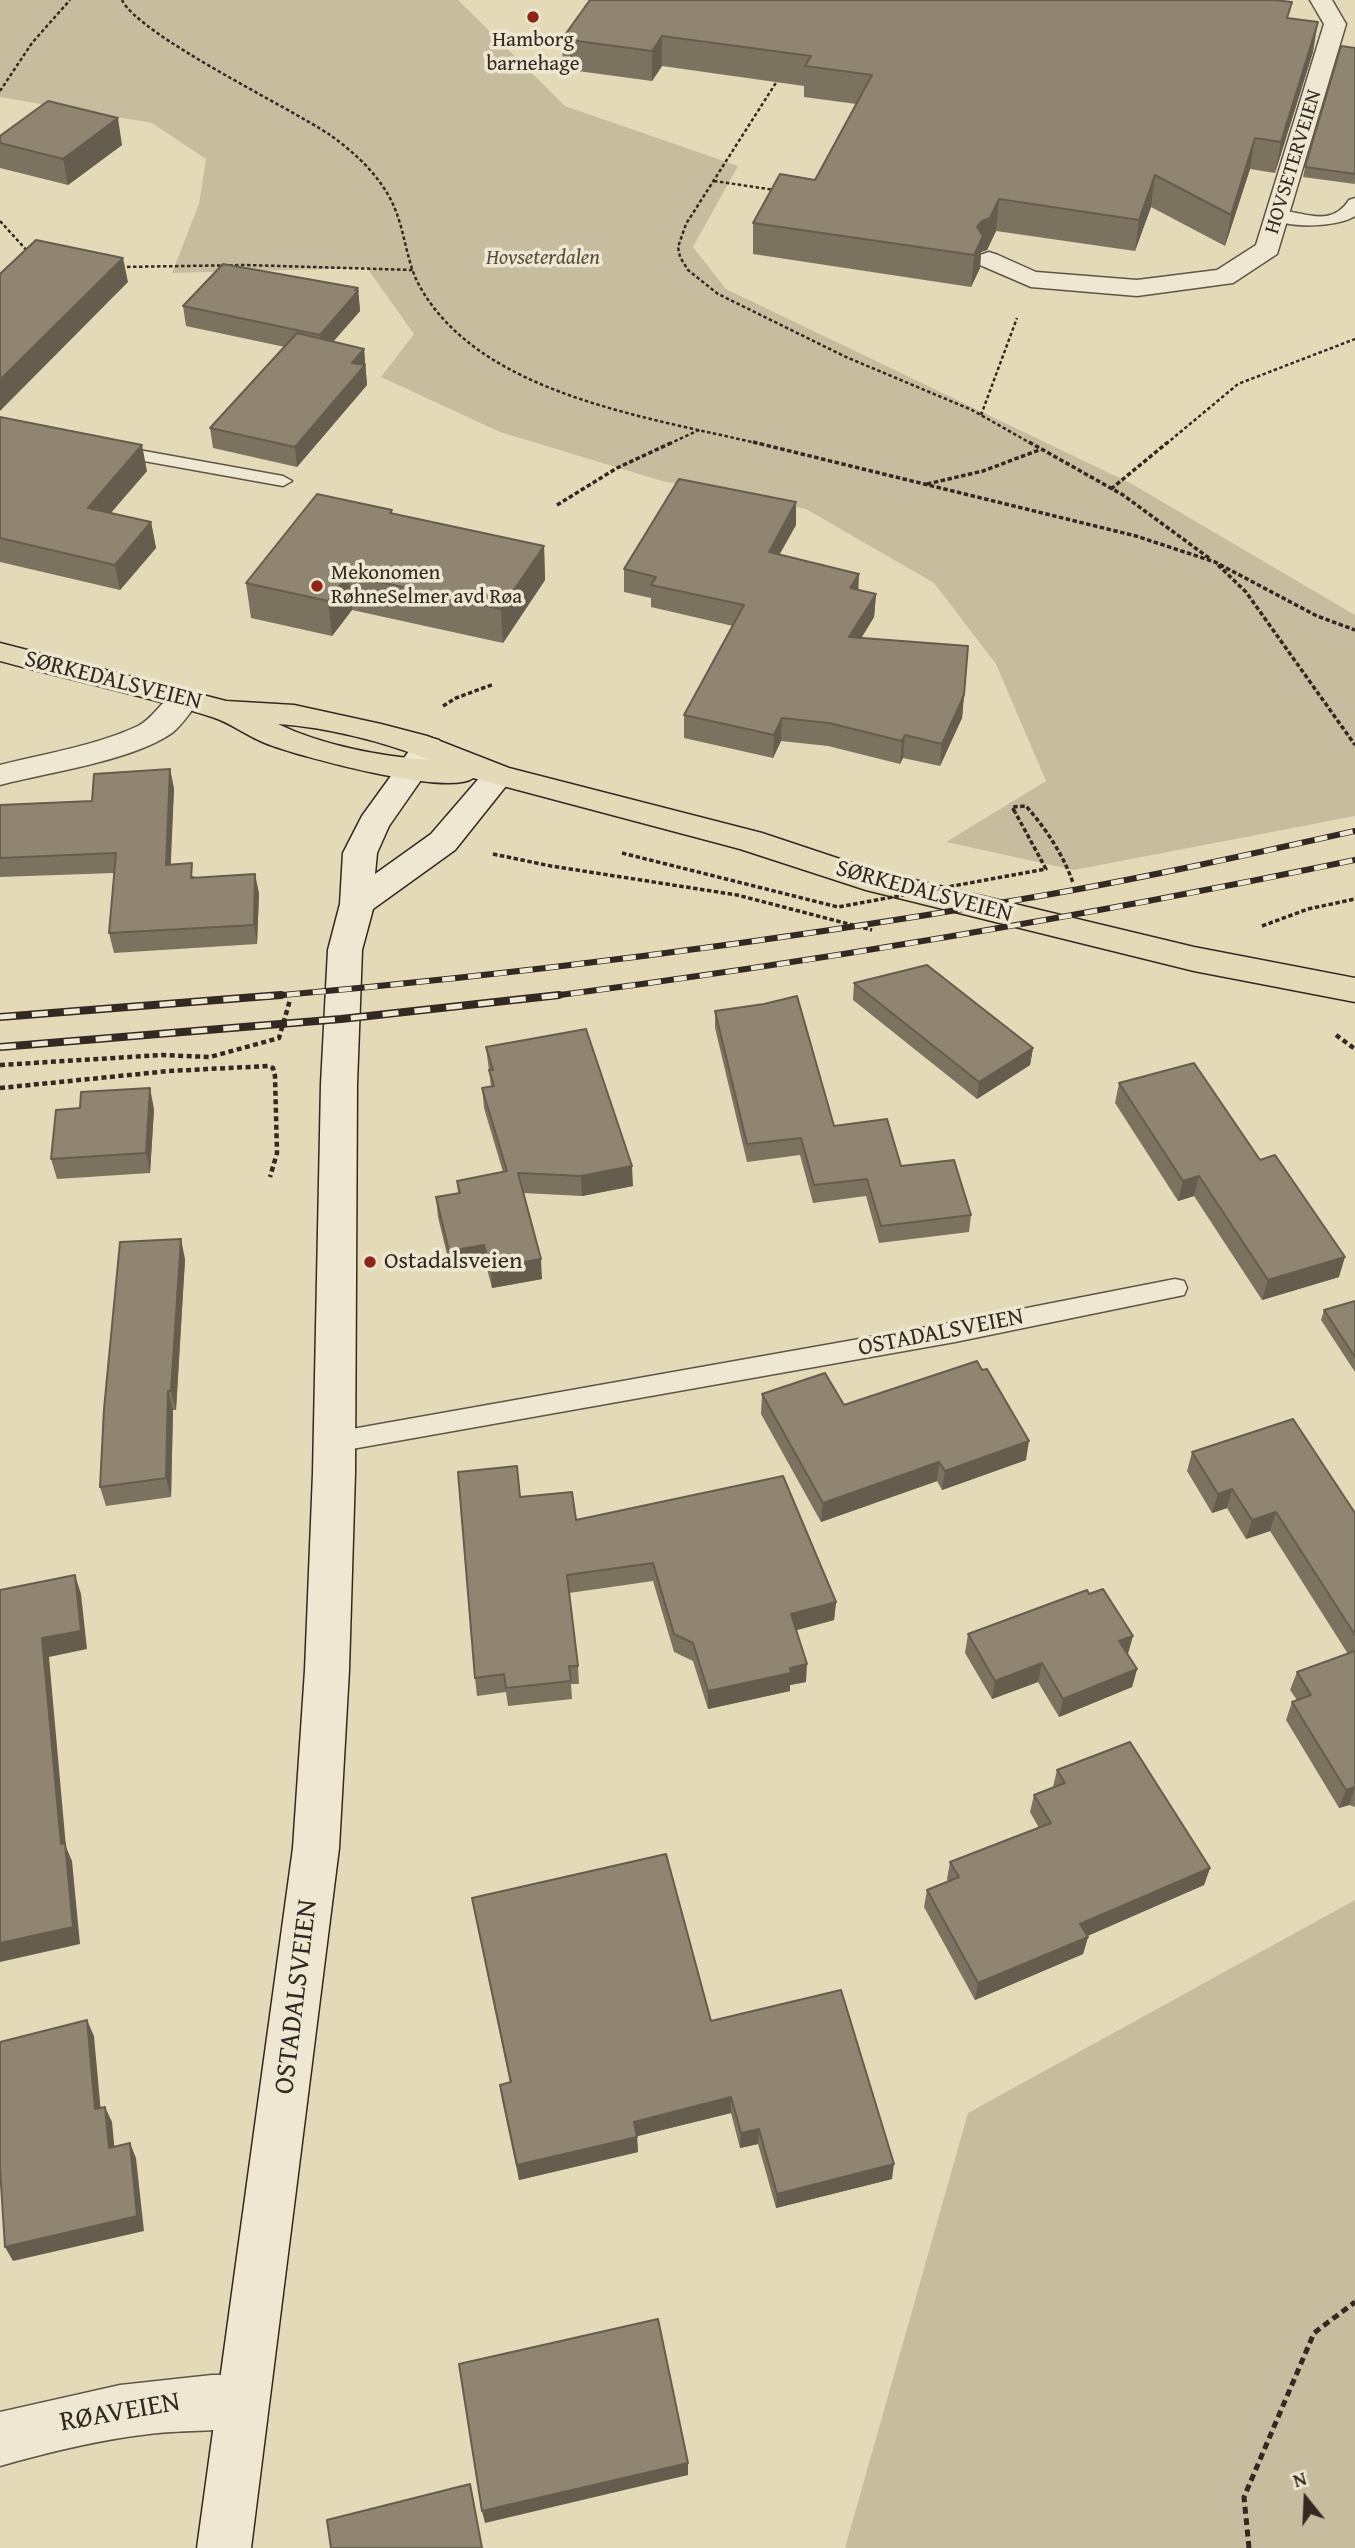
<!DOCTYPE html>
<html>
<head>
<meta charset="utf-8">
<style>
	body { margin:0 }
	#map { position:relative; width:1355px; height:2548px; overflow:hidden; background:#e5dab8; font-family:"Gentium Book Plus",serif }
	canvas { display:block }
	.north { position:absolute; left:1271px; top:2464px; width:70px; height:70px; -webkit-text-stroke:5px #eee7d1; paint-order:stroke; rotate:342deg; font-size:19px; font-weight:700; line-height:28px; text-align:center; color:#342822 }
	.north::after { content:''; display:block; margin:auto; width:24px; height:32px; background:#342822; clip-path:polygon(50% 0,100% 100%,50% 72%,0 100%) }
</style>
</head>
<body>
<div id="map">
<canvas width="1355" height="2548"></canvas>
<div class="north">N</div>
</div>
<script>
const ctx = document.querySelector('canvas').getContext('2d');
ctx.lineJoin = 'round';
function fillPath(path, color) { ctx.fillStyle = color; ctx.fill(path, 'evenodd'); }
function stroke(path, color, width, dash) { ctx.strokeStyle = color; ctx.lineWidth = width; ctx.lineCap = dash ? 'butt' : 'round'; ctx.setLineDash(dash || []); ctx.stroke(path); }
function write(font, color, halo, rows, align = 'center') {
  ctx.font = font + ' "Gentium Book Plus",serif'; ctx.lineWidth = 7; ctx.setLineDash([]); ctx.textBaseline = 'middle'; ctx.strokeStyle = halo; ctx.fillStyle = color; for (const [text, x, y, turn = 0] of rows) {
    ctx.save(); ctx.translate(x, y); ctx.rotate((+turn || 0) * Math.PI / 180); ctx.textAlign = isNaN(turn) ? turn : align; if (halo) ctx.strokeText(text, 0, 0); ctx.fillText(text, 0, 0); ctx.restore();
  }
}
const green = new Path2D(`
	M0,0H458L565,106L738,166L693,247L726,289L1132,484L1355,615V816L1074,870L946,842L1046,781L996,664L934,583L806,509L662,481L500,432L381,377L414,334L367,268L172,273L199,204L206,159L152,123L0,97Z
	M1355,1900V2548H845L968,2113Z`);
const pathFar3 = new Path2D(`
	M122,0C140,36 289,107 330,135C356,153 383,179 395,209C405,233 407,263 419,285C479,395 649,417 760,444
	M779,78L686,224L678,247L680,257L688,270L718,294L846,357L972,410L1032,444
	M0,91L32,43L70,0
	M714,181L775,190
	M0,221L30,254
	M121,267L246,265L413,270
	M981,415L1017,318
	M669,444L701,429
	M1166,444L1238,384L1355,339`);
const pathFar2 = new Path2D(`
	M753,442L1136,536L1215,562L1317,616L1355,630
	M1029,442L1123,495L1209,558
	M927,484L983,471L1039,450
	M1111,489L1168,442
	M557,505L617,468L673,442
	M1218,565L1246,592L1355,745
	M443,706L456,698L494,684
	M1015,812L1012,807L1026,806C1046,829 1063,854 1073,883
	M493,854L551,866L737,895L872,930
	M1262,926L1308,909L1355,899`);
const pathFar1 = new Path2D(`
	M1336,1035L1355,1049
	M0,1065L162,1055L210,1057L279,1038L290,1000
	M0,1088L169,1071L269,1066L273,1068L275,1076L277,1153L270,1177`);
const path = new Path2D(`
	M1249,2548L1244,2497L1314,2333L1355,2302`);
const lane = new Path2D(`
	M1355,198V216C1339,227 1284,230 1270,216C1288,199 1326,236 1349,200Z
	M111,445L283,476L292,481L283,486L105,454L102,450L105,446Z
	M1175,1279L1184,1281L1187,1288L1184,1295L955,1342L335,1452L326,1449L322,1442L326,1435L335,1432L955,1322Z`);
const street = new Path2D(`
	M1310,0H1332L1346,24L1277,254L1233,283L1137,296L1031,287L980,265L976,260L980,255L989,252L998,255L1036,272L1137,280L1217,270L1256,245L1324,24Z
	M184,689L195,692L200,699C192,710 183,724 172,733C132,761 49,772 0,785V765C46,753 95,746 138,726C157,716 164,694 184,689Z
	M212,2375H243L262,2382L269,2401L262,2420C227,2434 186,2429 149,2434C98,2440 49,2452 0,2466V2412L120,2385Z`);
const secondary = new Path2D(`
	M428,737L439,740L444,747L389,826L377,853L375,874L431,834L487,769L498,766L509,769L514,776L455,850L373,909L362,950L357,1084L355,1473L349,1670L339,1848L251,2548H197L293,1848L305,1670L313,1473L321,1084L328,950L340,904L343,853L362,816L417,740Z`);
const primary = new Path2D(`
	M0,643L226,701L294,705L381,724L427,736L509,768L762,833L873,870L1194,947L1355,978V1002L1194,971L866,890L740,849L473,778C449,797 297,756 265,743C247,736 231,723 212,717C143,695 70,680 0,661ZM278,724C326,727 385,742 430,760C382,757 321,745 278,724Z`);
const railFar1 = new Path2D(`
	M261,997C514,975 767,943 1017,900C1130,881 1243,856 1355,831
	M545,997C817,962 1086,916 1355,860`);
const rail = new Path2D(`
	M0,1017L281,995
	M0,1047L341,1019L559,995`);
const pathBridge = new Path2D(`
	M622,853L838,907L1046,869L1015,812`);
const wall = new Path2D(`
	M1289,19L1313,52L1275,173L1250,169L1225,246L1151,207L1135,251L996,231L987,250L981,252L980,268L971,287L753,254V223L815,180L856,104L804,97V86L662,66L652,81L563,69L562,39Z
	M1355,48V184L1303,177L1305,167Z
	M0,136L122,145L68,185L0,168Z
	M358,288L360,311L333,342L364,349L367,385L297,467L213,448L210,428L285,347L186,326L183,306Z
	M0,417L147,471L111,513L151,522L156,548L120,590L0,562Z
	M796,502V525L779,555L858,590L876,594L874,617L861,638L964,695L962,718L940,766L903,758L900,764L828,746L781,741L773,758L684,738V715L733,626L651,607V598L624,592V569Z
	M392,510V513L544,546L545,580L503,643L352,610L332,636L251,618L246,583Z
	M170,769L174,789L170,864L195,877L259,893L257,944L114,953L109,933L114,873L0,877V805L92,801Z
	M854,983L1033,1048L1030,1065L977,1099L853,1000Z
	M715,1011L834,1126L901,1166L971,1215L969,1232L879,1243L866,1196L813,1203L800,1155L747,1162L715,1028Z
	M486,1047L633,1186L582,1196L523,1193L542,1279L492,1288L486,1265L451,1271L438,1217L436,1197L458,1193L457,1181L503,1172L484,1108L482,1088L491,1086Z
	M1119,1083L1260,1160L1339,1277L1262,1300L1194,1196L1178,1201L1115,1103Z
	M154,1109L150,1173L57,1179L51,1159Z
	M185,1259L176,1410H173L171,1497L106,1506L100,1487Z
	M1355,1301V1372L1321,1320L1324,1310Z
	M762,1394L844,1405L1026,1460L942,1490L937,1481L821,1522L761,1414Z
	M1192,1452L1355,1513V1807L1349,1805L1339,1808L1286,1720L1292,1702L1297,1700L1290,1690L1297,1672L1348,1654L1270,1531L1246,1539L1227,1508L1212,1513L1187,1471Z
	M520,1497L576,1520L836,1602L834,1620L796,1630L806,1682L790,1685V1691L708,1709L693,1661L674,1652L653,1581L569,1593L578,1666L579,1684H571L572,1699L508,1706L506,1692L477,1696L475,1678Z
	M968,1634L1128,1655L1137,1669L1132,1687L1059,1717L1038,1682L992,1699L965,1653Z
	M1057,1770L1210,1868L1204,1885L1087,1936L1088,1937L1083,1954L975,2000L924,1907L927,1890L948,1881L947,1879L950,1862L1039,1828L1030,1812L1034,1795L1053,1787Z
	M472,1898L711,2021L892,2179L776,2208L758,2144L740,2148L731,2113L637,2136L638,2152L519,2180L502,2100L500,2085L510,2083L475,1915Z`);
const shadedWall = new Path2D(`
	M1318,22L1313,52L1275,173L1281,142Z
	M662,36V66L652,81V51Z
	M118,118L122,145L68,185L63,159Z
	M1255,138L1250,169L1225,246L1231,215Z
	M1155,175L1151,207L1135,251L1139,220Z
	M999,199L996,231L987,250L981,252L980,268L971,287L977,227Z
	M123,258L128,282L0,411V380Z
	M358,288L360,311L322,354L320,335Z
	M364,349L367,385L297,467L295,447L352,363Z
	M142,445L147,471L93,533L88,508Z
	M796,502V525L768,575L769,552Z
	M151,522L156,548L120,590L115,565Z
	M544,546L545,580L503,643L501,609Z
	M859,574L858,597L850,588Z
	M348,575L352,610L332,636L328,601Z
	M876,594L874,617L848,660L849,637Z
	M964,695L962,718L940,766L942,744Z
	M782,718L781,741L773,758L774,735Z
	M905,735L903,758L900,764L902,741Z
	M170,769L174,789L170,884L166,865Z
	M255,874L259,893L257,944L254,925Z
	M1033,1048L1030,1065L977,1099L979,1082Z
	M150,1088L154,1109L150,1173L146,1153Z
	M632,1166L633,1186L582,1196L581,1176Z
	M1199,1176L1194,1196L1178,1201L1183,1181Z
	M181,1239L185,1259L176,1410L171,1391Z
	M484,1245L486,1265L451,1271L449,1251Z
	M1345,1257L1339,1277L1262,1300L1268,1280Z
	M541,1259L542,1279L492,1288L491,1268Z
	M168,1391L173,1410L171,1497L166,1478Z
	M1029,1441L1026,1460L942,1490L945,1471Z
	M939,1462L937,1481L821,1522L823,1503Z
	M1232,1489L1227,1508L1212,1513L1218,1494Z
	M1276,1512L1270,1531L1246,1539L1252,1520Z
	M75,1575L81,1594L87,1649L49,1657L66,1847L72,1861L80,1944L0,1962V1943L61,1844L42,1638Z
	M836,1602L834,1620L790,1632L791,1614Z
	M1133,1636L1128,1654L1119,1641Z
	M1042,1663L1038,1682L992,1699L995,1681Z
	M807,1664L806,1682L790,1685V1691L708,1709V1691Z
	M1137,1669L1132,1687L1059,1717L1063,1699Z
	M1355,1787L1349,1805L1339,1808L1346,1790Z
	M1210,1868L1204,1885L1076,1941L1080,1924Z
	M1088,1937L1083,1954L975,2000L978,1983Z
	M87,2020L94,2036L102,2124L95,2109Z
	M731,2097V2113L634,2137V2122Z
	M105,2107L112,2122L116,2163L109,2148Z
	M759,2129L758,2144L740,2148L741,2133Z
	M637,2137L638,2152L519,2180L517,2165Z
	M130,2143L136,2158L144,2231L13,2261L5,2247Z
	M894,2164L892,2179L776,2208L777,2194Z
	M688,2463V2475L485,2523L482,2511Z`);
const building = new Path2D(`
	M590,0H1274L1292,2L1287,18L1318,22L1281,142L1255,138L1231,215L1155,175L1139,220L999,199L990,218L982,221L977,227L983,236L974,255L753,223L780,174L815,180L872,75L805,66L811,56L662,36L652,51L562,39Z
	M1341,46L1355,48V174L1305,167Z
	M48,101L118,118L63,159L0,143V136Z
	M36,240L123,258L0,380V274Z
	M223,264L358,288L355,290L358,291L320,335L183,306Z
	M297,333L364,349L352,363L365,365L295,447L210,428Z
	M0,417L142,445L88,508L151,522L115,565L0,538Z
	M679,479L796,502L769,552L859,574L850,588L876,594L849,637L968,646L964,695L942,744L905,735L902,741L829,723L782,718L774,735L684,715L744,605L651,585L656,577L624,569Z
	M317,494L392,510L390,513L544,546L501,609L348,575L328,601L246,583Z
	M170,769L166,865L192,863L191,878L255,874L254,925L109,933L116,853L0,858V805L92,801L94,774Z
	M927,965L1033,1048L979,1082L854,983Z
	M797,996L834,1126L887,1119L901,1166L954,1160L971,1215L881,1226L867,1179L814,1185L801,1138L747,1144L715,1011L764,1004Z
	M586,1029L632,1166L581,1176L518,1173L541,1259L491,1268L484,1245L449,1251L436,1197L460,1193L457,1181L507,1171L482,1088L494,1086L489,1070H493L486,1047Z
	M1194,1063L1260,1160L1275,1155L1345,1257L1268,1280L1199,1176L1183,1181L1119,1083Z
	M150,1088L146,1153L51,1159L56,1110L80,1108L81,1092Z
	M181,1239L171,1391H168L166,1478L100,1487L104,1409L120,1242Z
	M1355,1301V1357L1324,1310Z
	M977,1361L982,1370L987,1369L1029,1441L945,1471L939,1462L823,1503L762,1394L825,1373L844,1405Z
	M1293,1419L1355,1513V1635L1276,1512L1252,1520L1232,1489L1218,1494L1192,1452Z
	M517,1466L520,1497L572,1492L576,1520L783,1476L836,1602L791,1614L807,1664L790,1668L791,1673L708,1691L693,1643L674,1634L653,1563L567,1575L578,1666H569L571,1681L506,1688L504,1674L475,1678L458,1472Z
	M75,1575L81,1631L42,1638L61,1844L65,1843L73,1927L0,1943V1590Z
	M1103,1589L1133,1636L1119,1641L1137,1669L1063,1699L1042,1663L995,1681L968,1634L1087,1590L1089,1594Z
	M1355,1651V1787L1346,1790L1292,1702L1311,1695L1297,1672Z
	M1130,1742L1210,1868L1080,1924L1088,1937L978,1983L927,1890L959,1877L950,1862L1051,1823L1034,1795L1065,1783L1057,1770Z
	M666,1854L711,2021L841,1990L894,2164L777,2194L759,2129L741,2133L731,2097L634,2122L637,2137L517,2165L500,2085L511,2082L472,1898Z
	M87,2020L95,2109L105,2107L109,2148L130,2143L137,2216L5,2247L0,2168V2042Z
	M658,2319L688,2463L482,2511L459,2364Z
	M470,2484L482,2548H331L327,2520Z`);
const markers = [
	[533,17,7,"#8f2418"],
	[317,586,7,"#8f2418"],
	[370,1262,7,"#8f2418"]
];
const farPoinames = [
	["Hamborg",533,41],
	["barnehage",533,65],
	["Mekonomen",331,574,"left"],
	["RøhneSelmer avd Røa",331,598,"left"]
];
const farStreetnames = [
	["HOVSETERVEIEN",1294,162,-73]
];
const farParknames = [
	["Hovseterdalen",543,259]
];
const streetNames = [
	["SØRKEDALSVEIEN",113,681,14],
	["SØRKEDALSVEIEN",924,892,15],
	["OSTADALSVEIEN",941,1333,-11]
];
const poiNames = [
	["Ostadalsveien",384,1262]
];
const nearStreetnames = [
	["OSTADALSVEIEN",297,1997,-83],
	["RØAVEIEN",120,2413,-10]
];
fillPath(green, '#c7bc9e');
stroke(lane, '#605448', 3);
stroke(street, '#605448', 3);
stroke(secondary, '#342822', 3);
stroke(primary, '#342822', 3);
stroke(pathFar3, '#342822', 2.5, [3.5, 2.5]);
stroke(pathFar2, '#342822', 3.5, [4.5, 2.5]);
stroke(pathFar1, '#342822', 4.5, [5, 3.5]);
stroke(path, '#342822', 5, [7, 4.5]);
fillPath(lane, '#eee7d1');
fillPath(street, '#eee7d1');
fillPath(secondary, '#eee7d1');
fillPath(primary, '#e5dab8');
stroke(railFar1, '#342822', 6);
stroke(rail, '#342822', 8);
stroke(railFar1, '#eee7d1', 4.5, [13]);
stroke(rail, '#eee7d1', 5, [16]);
stroke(pathBridge, '#342822', 3.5, [4.5, 2.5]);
fillPath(wall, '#7c7260');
fillPath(shadedWall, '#655d4e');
fillPath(building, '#908570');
stroke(building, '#655d4e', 2);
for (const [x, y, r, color] of markers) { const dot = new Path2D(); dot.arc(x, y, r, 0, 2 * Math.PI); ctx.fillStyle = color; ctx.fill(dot); stroke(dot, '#eee7d1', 2.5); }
write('21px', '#342822', '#eee7d1', farPoinames);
write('21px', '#342822', '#eee7d1', farStreetnames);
write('italic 21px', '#594d41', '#eee7d1', farParknames);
write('24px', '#342822', '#eee7d1', streetNames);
write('24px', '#342822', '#eee7d1', poiNames, 'left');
write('28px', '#342822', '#eee7d1', nearStreetnames);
</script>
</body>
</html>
